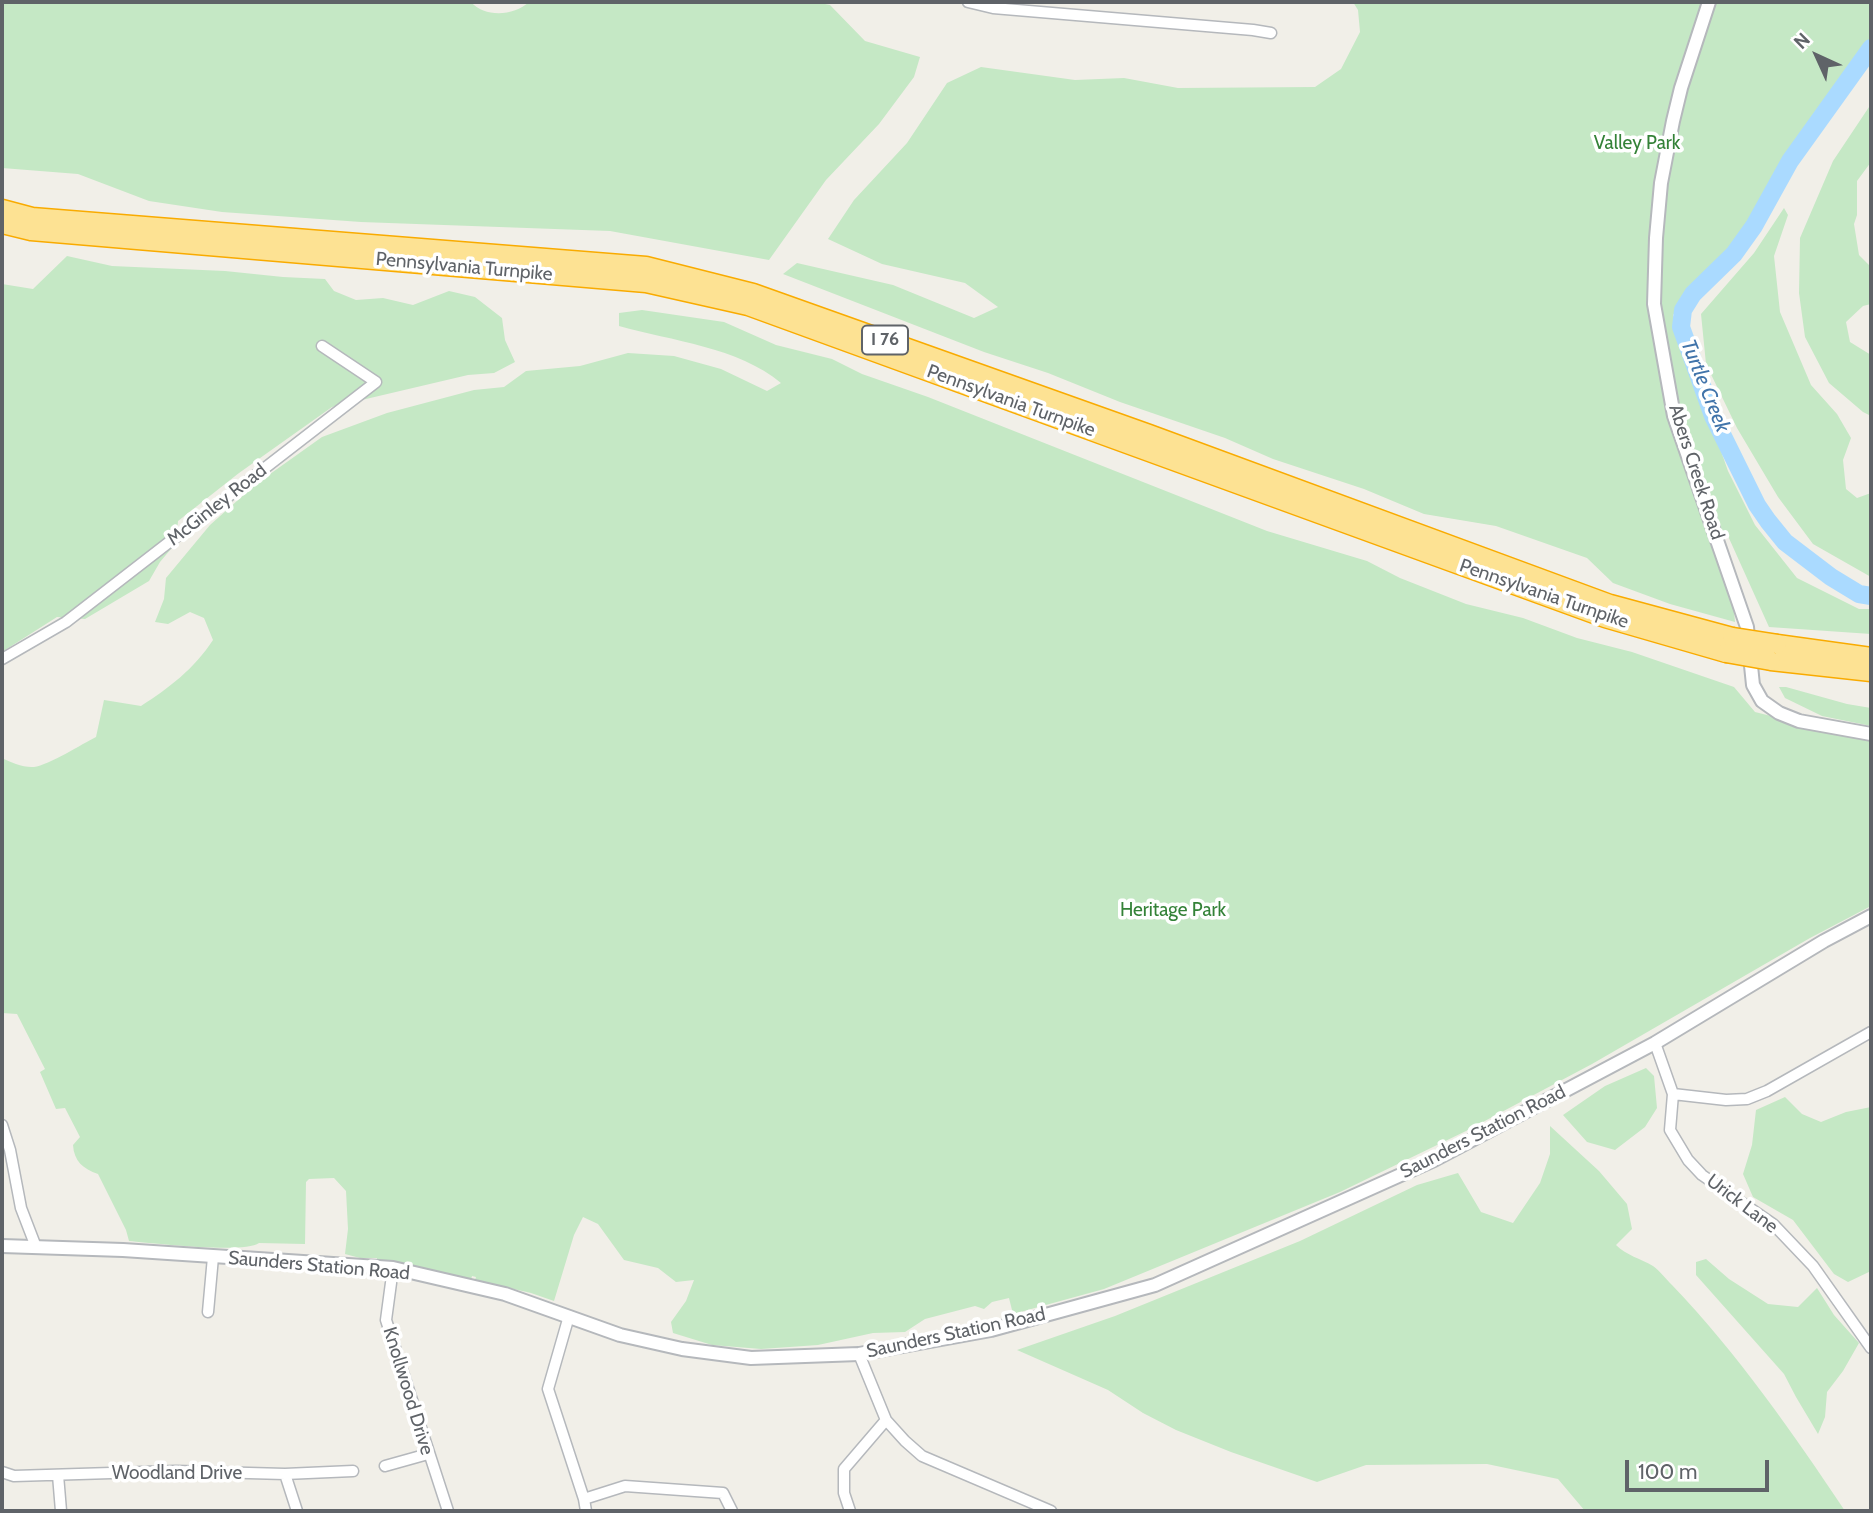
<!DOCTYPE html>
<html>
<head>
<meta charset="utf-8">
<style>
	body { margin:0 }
	#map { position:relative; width:1873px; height:1513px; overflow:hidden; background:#f1efe8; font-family:Cabin,sans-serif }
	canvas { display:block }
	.frame { position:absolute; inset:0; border:4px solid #5f6368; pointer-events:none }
	.north { position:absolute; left:1782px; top:21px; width:70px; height:70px; -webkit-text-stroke:5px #fff; paint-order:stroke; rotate:315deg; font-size:19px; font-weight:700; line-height:28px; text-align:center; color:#5f6368 }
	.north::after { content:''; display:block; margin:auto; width:24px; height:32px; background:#5f6368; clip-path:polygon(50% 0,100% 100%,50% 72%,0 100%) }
	.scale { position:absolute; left:1625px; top:1460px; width:144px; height:32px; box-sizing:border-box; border:4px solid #5f6368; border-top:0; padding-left:9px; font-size:21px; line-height:24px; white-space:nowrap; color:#5f6368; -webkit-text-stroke:5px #fff; paint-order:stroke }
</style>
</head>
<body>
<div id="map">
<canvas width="1873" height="1513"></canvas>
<div class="frame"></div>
<div class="north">N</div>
<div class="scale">100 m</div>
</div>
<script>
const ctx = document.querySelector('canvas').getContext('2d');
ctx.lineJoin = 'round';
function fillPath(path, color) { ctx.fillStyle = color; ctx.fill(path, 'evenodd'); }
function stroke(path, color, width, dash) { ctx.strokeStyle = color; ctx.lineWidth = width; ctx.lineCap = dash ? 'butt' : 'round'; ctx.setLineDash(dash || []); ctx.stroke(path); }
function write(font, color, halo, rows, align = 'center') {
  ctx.font = font + ' Cabin,sans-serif'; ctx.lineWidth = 7; ctx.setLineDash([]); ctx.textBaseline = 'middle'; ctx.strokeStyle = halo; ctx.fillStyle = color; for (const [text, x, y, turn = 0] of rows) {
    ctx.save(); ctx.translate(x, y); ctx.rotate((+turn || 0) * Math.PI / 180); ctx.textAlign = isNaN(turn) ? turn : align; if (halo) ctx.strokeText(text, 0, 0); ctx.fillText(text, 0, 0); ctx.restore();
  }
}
const green = new Path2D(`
	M2,2H471C485,18 514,16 529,2H815L830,5L865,41L920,57L914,77L879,124L826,180L769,260L610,231L361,222L222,212L149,201L78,174L2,168Z
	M1353,2H1871V40L1786,160L1751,224L1673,315L1728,471L1755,525L1797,578L1859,609H1871V634L1769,627L1728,536L1710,538L1733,599L1735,622L1670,604L1613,583L1587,558L1496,526L1424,514L1364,489L1273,459L1225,438L1120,402L1048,373L984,352L783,274L797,263L893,285L974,318L998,307L965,283L882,264L828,239L854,200L907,143L947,83L981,67L1075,80L1124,78L1178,88L1315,87L1341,69L1360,32L1358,10Z
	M1871,104V162L1857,181V215L1854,224L1859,255L1871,267V304L1863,306L1846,322L1850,342L1871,355V416L1863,412L1829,383L1805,337L1799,293L1800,238L1833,161Z
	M1784,208L1788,215L1774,256L1780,312L1811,385L1837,414L1851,438L1843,460L1846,489L1857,498L1871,493V577L1813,544L1778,497L1737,428L1706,364L1701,314L1754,253Z
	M67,256L112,266L225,271L283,277L325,279L334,291L356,300L383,298L413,305L449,291L475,297L502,318L505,340L515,362L494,373L468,375L332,407L239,473L178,521L176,543L160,562L149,581L85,619L57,617L2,652V284L33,289Z
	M642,310L724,322L776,345L832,359L862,374L928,397L1267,531L1367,561L1400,578L1466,604L1523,618L1577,638L1632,652L1734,687L1755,712L1871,741V906L1810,938L1592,1064L1466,1131L1340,1192L1104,1289L1013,1314L1009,1298L992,1302L984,1309L975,1306L925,1319L905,1332L873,1333L818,1345L761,1349L712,1345L673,1333L671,1322L686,1301L694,1280L676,1282L658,1268L624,1260L598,1224L583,1217L574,1235L554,1301L531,1293L475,1280L476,1277L472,1276L471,1280L377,1262V1258H360L345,1254L348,1229L346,1191L334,1178L309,1179L306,1182L305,1244L259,1243C244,1254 153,1243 129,1241L126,1230L98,1174C83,1169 74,1161 73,1145L80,1137L65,1108L56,1109L40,1072L45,1069L17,1014L2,1013V758C10,762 24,768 34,767C49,765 82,744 96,737L104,700L141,706C169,688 194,669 213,640L204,618L190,612L168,624L155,622L164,599L166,578L210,525L256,484L322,437L387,413L474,390L504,387L526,371L580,366L628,353L674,356L721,369L767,391L781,383C738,347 672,341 619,326V313Z
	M1779,687H1786L1847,704L1871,708V726L1822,716L1785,698Z
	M1646,1068L1654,1076L1657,1108L1645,1127L1615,1150L1587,1142L1563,1115L1605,1086Z
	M1785,1097L1802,1114L1821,1122L1846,1112L1871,1107V1271L1848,1282L1834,1274L1793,1220L1753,1197L1743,1174L1752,1145L1756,1110Z
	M1550,1126L1599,1171L1627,1204L1632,1229L1616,1245C1627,1256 1640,1258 1653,1266C1660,1271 1666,1279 1672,1285C1738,1354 1793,1433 1845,1511H1585L1558,1479L1487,1464L1366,1465L1317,1482L1231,1452L1176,1430L1143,1413L1108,1390L1017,1350L1115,1316L1300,1241L1417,1185L1458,1173L1481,1212L1513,1223L1540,1183L1550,1154Z
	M1706,1259L1729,1279L1768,1304L1798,1307L1817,1288L1834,1315L1859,1343L1843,1371L1827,1392L1825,1417L1818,1434L1796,1397L1784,1374L1696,1275V1262Z`);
const river = new Path2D(`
	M1871,48L1790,161L1754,226L1734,254L1693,294L1683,310L1681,327L1713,416L1757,505L1768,521L1785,542L1831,577L1859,594L1871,596`);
const minor = new Path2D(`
	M968,2L993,8L1253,30L1271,33
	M2,659L66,622L376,382L322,346
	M1655,1043L1673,1094L1670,1130L1688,1160L1702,1175L1773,1224L1813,1266L1871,1348
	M1673,1094L1726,1100L1747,1099L1767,1091L1871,1032
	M2,1125L10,1150L21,1208L36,1247
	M393,1268L386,1320L448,1511
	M208,1312L213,1257
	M569,1316L548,1389L584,1499L586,1511
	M859,1354L886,1420L905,1441L922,1456L1051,1511
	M385,1466L428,1454
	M2,1472L14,1476L176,1471L285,1474L353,1471
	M285,1474L297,1511
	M58,1475L61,1511
	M584,1499L625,1486L723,1493L732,1511
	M850,1511L844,1493V1469L886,1420`);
const tertiary = new Path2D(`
	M1709,2L1681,88L1673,121L1661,183L1656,238L1654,304L1674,416L1747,627L1753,685L1762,701L1779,713L1799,721L1871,734
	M2,1246L123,1250L393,1268L505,1294L620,1335L682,1349L751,1358L859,1354L991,1330L1155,1285L1434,1160L1655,1043L1824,941L1871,916`);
const motorway = new Path2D(`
	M2,209L32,217L646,266L753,293L1149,434L1610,604L1732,637
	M2,224L31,231L646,283L748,306L1605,618L1726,653
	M1777,644L1871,657
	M1771,661L1871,672`);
const motorwayBridge = new Path2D(`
	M1732,637L1777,644
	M1726,653L1771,661`);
const shields = [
	[885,340,46]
];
const shieldNames = [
	["I 76",885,340]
];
const parkNames = [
	["Valley Park",1637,143],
	["Heritage Park",1173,910]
];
const streetNames = [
	["Pennsylvania Turnpike",464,267,5],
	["Pennsylvania Turnpike",1011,401,20],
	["Abers Creek Road",1696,472,72],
	["McGinley Road",217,505,-38],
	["Pennsylvania Turnpike",1544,594,19],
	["Saunders Station Road",1483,1132,-27],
	["Urick Lane",1742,1204,37],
	["Saunders Station Road",319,1266,5],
	["Saunders Station Road",956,1333,-12],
	["Knollwood Drive",408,1391,73],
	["Woodland Drive",177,1473]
];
const waterNames = [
	["Turtle Creek",1705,386,68]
];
fillPath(green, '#c5e8c5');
stroke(river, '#aadaff', 18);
stroke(minor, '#b5b8bc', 13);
stroke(tertiary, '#b5b8bc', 16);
stroke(motorway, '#f9ab00', 21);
stroke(minor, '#fff', 10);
stroke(tertiary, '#fff', 12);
stroke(motorway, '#fde293', 18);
stroke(motorwayBridge, '#f9ab00', 21, []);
stroke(motorwayBridge, '#fde293', 18);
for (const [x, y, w] of shields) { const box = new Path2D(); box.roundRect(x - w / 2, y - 14.5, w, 29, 5); ctx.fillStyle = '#fff'; ctx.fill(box); stroke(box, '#5f6368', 2); }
write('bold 18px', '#5f6368', null, shieldNames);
write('19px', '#348238', '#fff', parkNames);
write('19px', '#5f6368', '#fff', streetNames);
write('italic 21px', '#4174aa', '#fff', waterNames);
</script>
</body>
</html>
